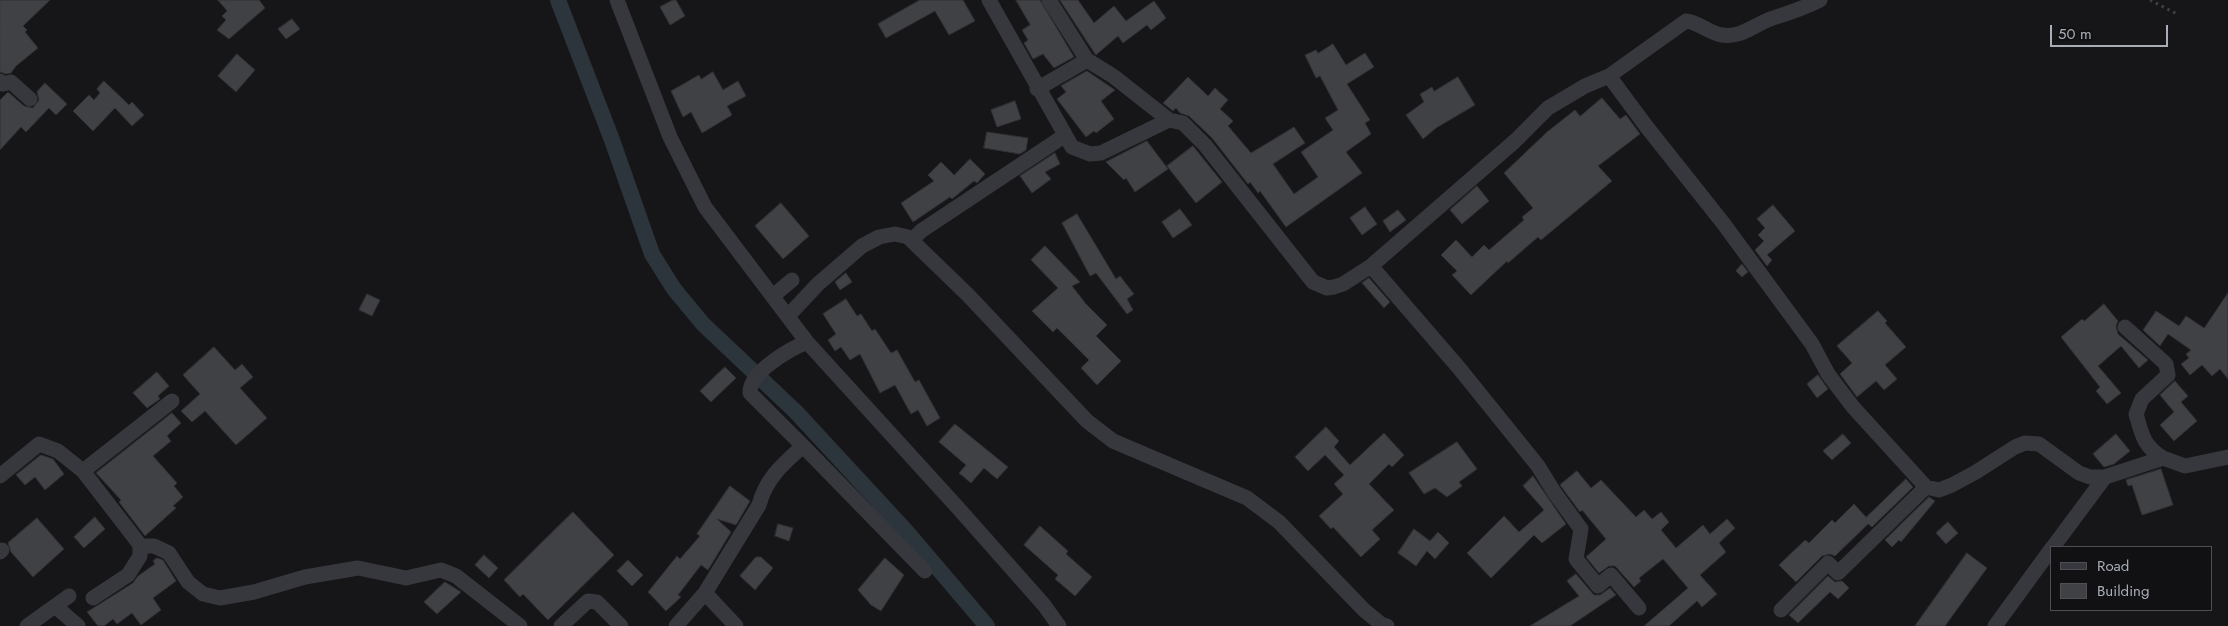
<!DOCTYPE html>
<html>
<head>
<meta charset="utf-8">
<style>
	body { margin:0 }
	#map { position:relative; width:2228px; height:626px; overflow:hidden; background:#161618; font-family:Jost,sans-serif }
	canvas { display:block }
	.legend { position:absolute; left:2050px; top:546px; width:162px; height:65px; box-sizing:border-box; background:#111113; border:1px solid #4d4f55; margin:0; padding:6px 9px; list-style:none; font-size:15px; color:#a8adb8 }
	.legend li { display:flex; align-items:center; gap:10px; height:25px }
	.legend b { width:25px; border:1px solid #4d4f55 }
	.scale { position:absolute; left:2050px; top:25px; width:118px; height:22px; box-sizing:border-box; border:2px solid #a8adb8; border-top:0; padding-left:6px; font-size:15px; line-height:18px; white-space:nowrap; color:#a8adb8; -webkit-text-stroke:4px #111113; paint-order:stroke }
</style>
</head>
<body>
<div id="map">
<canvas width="2228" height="626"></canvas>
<ul class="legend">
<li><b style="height:6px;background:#37383d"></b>Road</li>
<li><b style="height:14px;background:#404145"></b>Building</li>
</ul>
<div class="scale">50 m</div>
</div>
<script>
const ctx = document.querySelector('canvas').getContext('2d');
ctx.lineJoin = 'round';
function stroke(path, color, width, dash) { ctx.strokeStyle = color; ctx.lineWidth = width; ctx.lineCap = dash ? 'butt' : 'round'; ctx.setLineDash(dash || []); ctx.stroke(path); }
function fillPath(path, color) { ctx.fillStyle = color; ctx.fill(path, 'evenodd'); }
const canal = new Path2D(`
	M558,0L612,140L652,254L674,289L703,324L796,412L906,531L987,626`);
const building = new Path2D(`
	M0,0H50L23,26L27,30L25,32L38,48L16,66L11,73L6,74L0,72Z
	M218,0H259L265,8L229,39L217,30L226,20L222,16L227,11Z
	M673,0H676L685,16L670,25L660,7Z
	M920,0H963L975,21L949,35L935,11L886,38L878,24Z
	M1016,0H1040L1074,57L1054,68L1043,54L1033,59L1024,43L1028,40L1022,30L1030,25Z
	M1060,0H1078L1094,23L1114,6L1126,21L1154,1L1166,18L1151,30L1147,25L1123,43L1118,36L1096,55Z
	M292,19L300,29L286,39L278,29Z
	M1333,44L1346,65L1365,53L1374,67L1347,84L1370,120L1365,123L1371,134L1346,152L1362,173L1286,227L1260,191L1258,193L1250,182L1248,184L1212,138L1189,116L1180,113L1176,108L1173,111L1163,103L1188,77L1208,96L1215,88L1228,100L1220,109L1233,121L1228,126L1251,153L1294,127L1305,143L1273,164L1294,194L1318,177L1301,152L1333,130L1325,118L1338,110L1320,76L1316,78L1305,55L1316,50L1318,53Z
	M237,54L255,70L236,92L218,76Z
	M1087,71L1115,90L1101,101L1114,119L1096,133L1094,131L1086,137L1057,99L1066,92L1061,86Z
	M713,72L723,90L738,81L746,96L727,106L732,115L702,133L691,112L683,117L671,91L699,75L701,79Z
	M1458,77L1475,105L1436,128L1423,139L1406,115L1424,102L1420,94L1432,87L1434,91Z
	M104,81L129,105L132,102L144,115L132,126L115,108L93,131L73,111L89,95L94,100L100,93L97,89Z
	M45,83L67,104L56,115L49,108L26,132L21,127L0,150V100L8,92L24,106L33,108L39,100L37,92Z
	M1602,98L1620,119L1626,115L1640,134L1598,166L1612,181L1541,240L1538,237L1508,263L1507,261L1471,295L1452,275L1457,271L1441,255L1456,240L1472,257L1484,245L1489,250L1524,220L1522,217L1533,208L1504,173L1547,132L1575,110L1580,116Z
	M1015,101L1021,119L997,127L991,110Z
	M987,132L1028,138L1026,150L1020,154L984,148Z
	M1147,141L1168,169L1135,192L1126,178L1124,180L1106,162Z
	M1193,146L1222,182L1196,203L1167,166Z
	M1055,153L1060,164L1045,172L1051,179L1032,193L1020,176Z
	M970,159L985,174L977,183L974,181L952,199L950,197L913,222L901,203L934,181L928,175L941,162L954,175Z
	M1477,186L1489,201L1462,224L1450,210Z
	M781,203L809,236L783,259L755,226Z
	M1773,205L1795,231L1767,255L1772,260L1767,266L1755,250L1764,241L1758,235L1765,228L1757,219Z
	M1365,207L1377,224L1362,235L1350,218Z
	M1180,209L1192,225L1173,238L1162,222Z
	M1398,210L1406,220L1390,232L1383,221Z
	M1077,214L1116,279L1120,276L1134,294L1127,299L1133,310L1127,314L1096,273L1090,276L1062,223Z
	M1045,246L1080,282L1072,286L1086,304L1107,325L1096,336L1121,361L1097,385L1081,368L1089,360L1057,328L1053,332L1032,311L1058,288L1031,260Z
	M1742,264L1748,272L1742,277L1736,271Z
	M846,273L852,282L840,290L835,282Z
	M1369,278L1390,302L1384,308L1362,283Z
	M2228,293V379L2220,369L2212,376L2202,365L2190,375L2181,364L2189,358L2186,354L2191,350L2168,334L2160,346L2143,330L2156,311L2179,326L2186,316L2204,328Z
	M367,294L380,300L372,316L359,310Z
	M846,299L857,316L861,314L872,331L875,329L891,353L897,350L915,382L919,380L940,418L927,426L918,410L911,414L895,385L880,393L860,354L850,360L841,347L835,351L828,340L836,334L823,314Z
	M2104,304L2118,321L2116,326L2118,334L2148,360L2139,368L2121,346L2098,366L2121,393L2107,404L2096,391L2100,387L2061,337L2082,319L2084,321Z
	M1878,311L1887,321L1885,323L1906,347L1885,365L1897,379L1884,390L1876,381L1857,397L1840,374L1852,363L1837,346Z
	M214,347L235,370L242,364L253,377L240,388L267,418L236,445L205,411L192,422L181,411L200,394L183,375Z
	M725,367L736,378L711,402L700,391Z
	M157,372L169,386L158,396L160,399L147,408L133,393Z
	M1818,375L1828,389L1817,398L1807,384Z
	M2175,381L2188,396L2181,402L2197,421L2174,441L2160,425L2174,412L2160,395Z
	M172,413L181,423L167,436L171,441L153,456L177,483L174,486L183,497L173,506L176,508L145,536L119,502L121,500L96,473Z
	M955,424L1008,467L997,479L984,468L971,483L959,473L966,465L939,442Z
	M1326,427L1339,441L1334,447L1350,465L1384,433L1404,455L1392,467L1389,464L1369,484L1394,510L1372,530L1380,539L1361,557L1333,527L1331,529L1319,516L1343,494L1334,484L1344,475L1325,455L1308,471L1295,457Z
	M1843,434L1851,443L1832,460L1823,451Z
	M2116,434L2130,451L2114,464L2104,467L2093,454Z
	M1457,442L1477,469L1459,482L1462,486L1447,497L1435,488L1424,494L1409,473Z
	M41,455L53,459L64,474L45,490L35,477L25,485L16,475Z
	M2161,469L2173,505L2142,515L2132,485L2128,486L2126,480Z
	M1577,471L1591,488L1601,480L1636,517L1644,510L1652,519L1661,512L1669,522L1661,530L1676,548L1703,525L1710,534L1727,519L1735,528L1719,543L1726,552L1700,575L1717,594L1702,607L1697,601L1669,626H1644L1688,588L1663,559L1639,578L1641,581L1634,587L1615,566H1609L1599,573L1586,557L1606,539L1582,510L1580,512L1560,485Z
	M1533,476L1566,524L1542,543L1534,535L1491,578L1467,553L1504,516L1519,532L1544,510L1523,486Z
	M1906,479L1913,487L1872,527L1868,524L1835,556L1830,554L1822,556L1796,582L1779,565L1805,540L1809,543L1832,520L1835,523L1854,504L1866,517Z
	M730,486L750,501L736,525L717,519L731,532L708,570L701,565L678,595L681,597L666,611L648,592L677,556L680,559L700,536L697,534Z
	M1929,497L1935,501L1901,542L1899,540L1892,547L1885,540Z
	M573,512L614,555L548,620L523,594L520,597L504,580Z
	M95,517L105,529L84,548L74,537Z
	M37,518L64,549L33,577L11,552L8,543Z
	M1948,522L1958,533L1946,544L1936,533Z
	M778,524L793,528L789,541L775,536Z
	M1040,526L1068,551L1066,554L1092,577L1075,596L1055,579L1058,575L1024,545Z
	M1414,529L1430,541L1438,532L1449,543L1435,559L1427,551L1416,566L1398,553Z
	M1967,553L1987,568L1945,626H1915Z
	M484,555L498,568L489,578L475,565Z
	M756,557H761L773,568L755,590L740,576Z
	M157,558L163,560L176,581L153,598L161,610L141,625L132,613L117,624L113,619L104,626H98L87,612L133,583L138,576L155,564L153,561Z
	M885,558L904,575L881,611L871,605L858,590Z
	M628,560L643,575L632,586L617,571Z
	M1576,574L1594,595H1600L1610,588L1616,595L1570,626H1530L1579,596L1567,581Z
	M1828,576L1835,582L1842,581L1849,588L1838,599L1830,592L1798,623L1789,615Z
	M445,582L461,592L437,614L424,602Z`);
const path = new Path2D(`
	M2150,0L2179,15`);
const minor = new Path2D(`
	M617,0L670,137L705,207L807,342L959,509L1044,605L1059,626
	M989,0L1072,147L1090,154L1101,153L1169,120L1183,123L1205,145L1313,282L1327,288L1334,287L1343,284L1371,266L1515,141L1548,108L1585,86L1609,76L1686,21C1699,22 1708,33 1722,35C1742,38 1755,24 1773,18C1789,13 1804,8 1820,0
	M1049,0L1087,60
	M1609,76L1646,126L1723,223L1812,344L1828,374L1853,407L1926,487L1939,490L1952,485L1976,472L2015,447L2025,443L2039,444L2079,473L2090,477H2105L2163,458L2185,466L2228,457
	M0,81L3,84L11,82L30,99
	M1037,89L1087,60L1113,76L1169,120
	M913,239L921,231L1064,136
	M1371,266L1459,368L1538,466L1554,492L1581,529L1576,559L1598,586L1611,575L1639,608
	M773,296L792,280
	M788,316L818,284L862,246L879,237L895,234L908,237L968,295L1087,421L1113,441L1247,498L1279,522L1364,610L1381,624L1387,626
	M2125,327L2166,364L2168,375L2142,399L2136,414C2142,434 2143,446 2163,458
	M803,446L925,571
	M83,471L172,401
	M0,476L39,444L58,451L83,471L137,541L140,546V556L128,575L93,598
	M140,546H154L169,553L188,582L203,594L220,598L254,592L305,577L358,568L406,578L441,570L456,576L520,626
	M2053,547L2105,477
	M0,552L2,550
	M705,593L736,626
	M55,606L78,626
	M1781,610L1828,563L1838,573L1926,487
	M27,626L69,596
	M561,626L588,601L597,602L621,626
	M676,626L705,593L759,505C766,478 783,464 803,446L750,393C749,372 790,349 807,342
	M1995,626L2052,548`);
stroke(canal, '#2c353c', 16);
fillPath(building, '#404145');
stroke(building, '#303034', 1);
stroke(path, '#3d3f44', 3, [2.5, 4]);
stroke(minor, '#37383d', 15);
</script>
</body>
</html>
